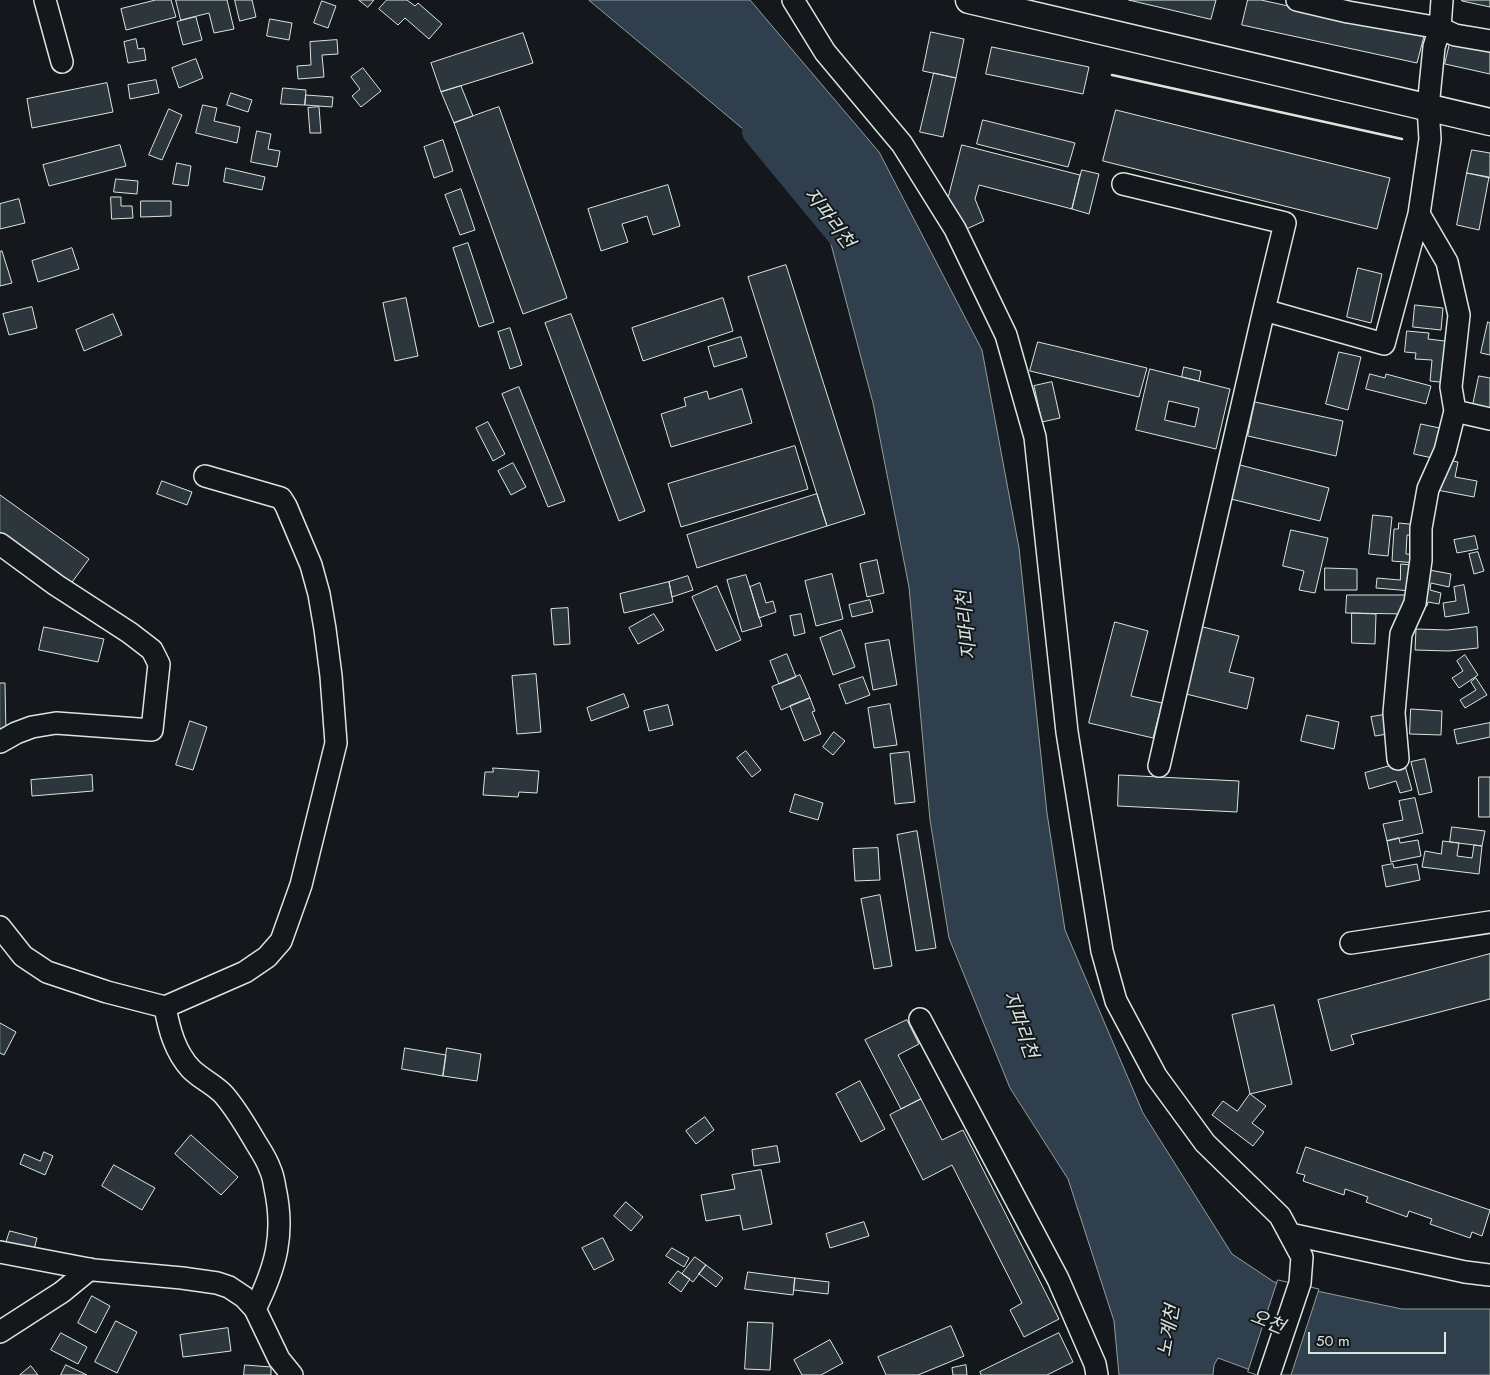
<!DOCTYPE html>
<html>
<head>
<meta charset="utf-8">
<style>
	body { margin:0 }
	#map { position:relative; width:1490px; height:1375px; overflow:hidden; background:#14181c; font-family:Jost,sans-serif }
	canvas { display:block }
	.scale { position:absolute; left:1308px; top:1332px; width:138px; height:22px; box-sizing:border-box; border:2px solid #d8e6dc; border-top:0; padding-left:6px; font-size:15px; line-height:18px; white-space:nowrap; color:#d8e6dc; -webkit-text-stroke:4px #14181c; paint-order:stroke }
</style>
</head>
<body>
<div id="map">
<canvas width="1490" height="1375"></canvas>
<div class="scale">50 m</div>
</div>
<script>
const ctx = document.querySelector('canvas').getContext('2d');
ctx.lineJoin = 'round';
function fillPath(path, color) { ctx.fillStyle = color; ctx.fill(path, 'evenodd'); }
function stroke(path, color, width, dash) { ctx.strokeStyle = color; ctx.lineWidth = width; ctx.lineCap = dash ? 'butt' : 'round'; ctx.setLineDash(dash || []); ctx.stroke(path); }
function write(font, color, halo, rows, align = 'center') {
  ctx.font = font + ' Jost,"Noto Sans KR",sans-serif'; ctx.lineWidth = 4; ctx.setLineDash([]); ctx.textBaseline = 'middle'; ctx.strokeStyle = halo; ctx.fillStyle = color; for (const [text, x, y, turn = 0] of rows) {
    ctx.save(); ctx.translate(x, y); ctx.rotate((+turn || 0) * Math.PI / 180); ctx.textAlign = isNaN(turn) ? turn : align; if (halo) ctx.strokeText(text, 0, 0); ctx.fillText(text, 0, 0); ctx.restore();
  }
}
const water = new Path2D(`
	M589,0H750L879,152L982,350L1019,548L1047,813L1065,930L1143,1113L1232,1254L1274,1282L1402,1309H1490V1375H1264L1218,1358L1214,1365L1213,1375H1119L1114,1321L1068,1179L1010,1088L949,938L930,820L909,587L873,403L817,191Z`);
const pier = new Path2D(`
	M1278,1280L1319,1289L1291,1375H1257L1248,1372Z`);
const river = new Path2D(`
	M758,131L848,240`);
const building = new Path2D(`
	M156,0H171L176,17L126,30L121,9Z
	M176,0H227L234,29L214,33L209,13L181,20Z
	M235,0H252L256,17L240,21Z
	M359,0H374L368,7Z
	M387,0H407L415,6L418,3L442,24L429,39L405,18L398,25L379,9Z
	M1129,0H1216L1211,19Z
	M1248,0H1261L1424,36L1417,63L1242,25Z
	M1462,0H1490V7L1462,1Z
	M322,1L336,6L328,28L314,23Z
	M196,17L202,40L183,45L177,22Z
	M270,19L292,23L289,40L267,36Z
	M931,32L964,39L956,78L923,71Z
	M523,33L533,63L441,92L431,63Z
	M136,39L138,49L144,48L146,60L128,63L124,42Z
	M337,40L338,54L322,55L324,77L298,79L297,66L311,65L310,42Z
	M1450,43L1490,52V74L1445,64Z
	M992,47L1089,67L1083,94L986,74Z
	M196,59L203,78L179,88L172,68Z
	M363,68L381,91L361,107L352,96L360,89L351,77Z
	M934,73L956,78L943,137L920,132Z
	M156,80L159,93L130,99L128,85Z
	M107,83L113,112L32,128L27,99Z
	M461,86L473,116L454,123L441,92Z
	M283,88L306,90L305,105L281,104Z
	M231,93L252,100L248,112L227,105Z
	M306,95L333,97L332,107L305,105Z
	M203,105L217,108L214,121L240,127L237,143L196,133Z
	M319,107L321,133H310L308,108Z
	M499,107L567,298L523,314L454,123Z
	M169,109L182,115L162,160L149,155Z
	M1116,110L1390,178L1377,229L1103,161Z
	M983,120L1075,143L1068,167L977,144Z
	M257,131L271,134L268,149L280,151L277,167L251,162Z
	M443,140L453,171L434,178L424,147Z
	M120,145L126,166L49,186L43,165Z
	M962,145L1080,175L1072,209L979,185L975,199L984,221L962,231L948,199Z
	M1472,150L1490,153V178L1467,173Z
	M177,163L191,166L188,186L173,184Z
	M226,168L265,177L262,190L224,182Z
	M1082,170L1099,174L1089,214L1072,209Z
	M1467,173L1489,177L1479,230L1457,225Z
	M116,179L138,181L137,194L114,192Z
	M668,185L680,226L653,235L647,216L622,224L628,242L601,251L588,209Z
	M461,189L475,230L460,235L445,195Z
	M111,197H121V206H132L133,218L112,219Z
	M19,199L25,223L0,229V204Z
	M141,201H171V216L141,217Z
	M468,243L494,322L479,327L453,248Z
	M72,248L79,269L38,282L32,261Z
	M2,251L12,283L0,286V252Z
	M786,265L865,514L827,526L748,277Z
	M1358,268L1382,274L1371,323L1347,317Z
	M406,298L418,356L395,361L383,303Z
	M723,298L733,331L643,361L632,328Z
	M1415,305L1443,308L1441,330L1413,327Z
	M32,307L37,328L9,335L3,314Z
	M113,314L122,335L84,351L76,330Z
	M571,314L645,511L619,521L545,323Z
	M1488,322L1490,323V355L1481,353Z
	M510,328L522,365L510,369L498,332Z
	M1407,331L1429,333L1428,339L1453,342L1449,383L1430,381L1432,360L1415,359L1416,353L1405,352Z
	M741,337L747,357L714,367L708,347Z
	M1038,342L1147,368L1139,397L1030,371Z
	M1339,352L1361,357L1348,410L1326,404Z
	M1184,367L1201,371L1199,381L1182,377Z
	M1150,369L1230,389L1216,449L1136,430ZM1169,401L1199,408L1195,427L1165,420Z
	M1370,374L1385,378L1386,374L1431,386L1426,404L1366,389Z
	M1479,376L1490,378V409L1473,405Z
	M1052,382L1060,418L1042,422L1034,386Z
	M519,387L565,501L548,507L502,394Z
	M742,389L752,423L671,447L661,414L686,406L684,398L707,391L709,399Z
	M1255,402L1343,421L1336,456L1248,436Z
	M488,422L505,454L493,461L476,428Z
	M1421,424L1444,429L1437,459L1414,454Z
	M795,446L808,489L681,527L668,484Z
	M1443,459L1458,462L1455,477L1477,481L1474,497L1437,490Z
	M513,463L526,487L511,495L498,471Z
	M1240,465L1329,488L1320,521L1231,499Z
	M162,481L192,492L187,505L157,494Z
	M817,494L827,526L697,568L687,535Z
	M0,495L89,559L70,585L0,535Z
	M1373,515L1392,517L1388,556L1369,554Z
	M1399,523L1418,525V536L1407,535L1406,554L1417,555L1416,563L1392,561L1394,529H1398Z
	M1291,530L1328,538L1315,593L1299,590L1304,571L1283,566Z
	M1475,536L1478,549L1457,553L1454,540Z
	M1478,552L1484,571L1474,574L1469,554Z
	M877,560L884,593L867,597L860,564Z
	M1401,564L1412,565L1411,591L1376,588L1377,578L1400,580Z
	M1325,568L1357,569V590H1325Z
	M1424,569L1451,574L1449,587L1431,583L1430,590L1441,593L1439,604L1428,602L1427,606L1417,604Z
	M832,574L843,619L816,626L805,581Z
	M746,575L762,626L742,632L727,580Z
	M688,576L693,590L672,597L669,582Z
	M669,582L673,602L624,613L620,594Z
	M760,583L766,603L773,601L776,612L759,618L750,587Z
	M1464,585L1469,613L1445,617L1443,603L1456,601L1454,587Z
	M717,586L741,640L716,651L692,597Z
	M1347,595H1405V614L1346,613Z
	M870,600L873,612L852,617L849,605Z
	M568,608L570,644L554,645L551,609Z
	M1352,613L1376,614L1375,644L1352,643Z
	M654,614L664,630L638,644L629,628Z
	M801,614L805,633L794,636L790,616Z
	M1115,622L1148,631L1131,696L1162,703L1153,738L1089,723Z
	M1199,626L1239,636L1229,672L1254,678L1247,709L1182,693Z
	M44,627L104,639L98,662L39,650Z
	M1477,627L1478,648L1449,651L1415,650L1416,629L1447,630Z
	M841,630L855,667L833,675L820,638Z
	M889,640L897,685L873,690L865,644Z
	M787,654L796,677L779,684L770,661Z
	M1465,655L1478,675L1459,688L1452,678L1463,671L1457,661Z
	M536,674L541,732L517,734L512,676Z
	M800,675L810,698L781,710L772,687Z
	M863,677L870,695L846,704L839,685Z
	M1476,678L1487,695L1465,708L1460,700L1476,690L1471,682Z
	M0,683H5L6,735H0Z
	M624,694L629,707L591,721L587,708Z
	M810,698L815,711L812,712L821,734L804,741L790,706Z
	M890,704L897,745L874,748L868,708Z
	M668,705L673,725L649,731L644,711Z
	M1411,709L1442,711L1441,735L1410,734Z
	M1390,714L1394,733L1375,736L1371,717Z
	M1307,715L1339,722L1334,749L1301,741Z
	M190,721L207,727L193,770L176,765Z
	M1490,723V737L1457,744L1454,730Z
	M834,732L845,741L833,755L823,747Z
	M746,751L761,770L752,777L737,758Z
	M909,752L915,802L895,804L890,754Z
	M1425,759L1432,792L1419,795L1411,762Z
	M1404,762L1412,790L1400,793L1396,781L1369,789L1365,773Z
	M493,768L539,771L537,793L519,792L518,797L483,795L485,772H493Z
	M92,775L93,791L32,796L31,780Z
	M1119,775L1239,781L1237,812L1118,806Z
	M1479,777H1490V817H1479Z
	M795,794L823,803L818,820L790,812Z
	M1415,798L1423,833L1387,841L1383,824L1403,820L1399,801Z
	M1452,827L1485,831L1482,846L1450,842Z
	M917,831L936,948L916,951L897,835Z
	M1399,838L1400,843L1418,840L1421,856L1391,862L1387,841Z
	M1443,841L1459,843L1457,856L1472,858L1474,845L1482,846L1479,874L1422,867L1425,851L1441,854Z
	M878,848L880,880L855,881L853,849Z
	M1393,864L1394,868L1417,864L1420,880L1386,887L1382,866Z
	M880,895L892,966L874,969L861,899Z
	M1490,954V999L1351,1035L1354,1044L1331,1051L1318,1000Z
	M1274,1005L1292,1084L1250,1094L1232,1015Z
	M907,1020L919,1044L898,1055L921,1099L901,1109L865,1040Z
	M0,1023L16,1032L4,1055L0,1053Z
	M405,1048L446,1055L443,1076L402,1069Z
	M447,1048L481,1054L477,1081L443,1076Z
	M860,1081L885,1129L861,1142L836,1094Z
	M1250,1094L1266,1106L1252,1123L1264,1132L1253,1146L1212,1115L1223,1101L1237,1111Z
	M921,1099L942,1140L963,1130L1059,1319L1024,1337L1010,1310L1022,1303L952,1165L923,1180L890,1115Z
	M705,1117L714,1130L696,1144L686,1131Z
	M191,1135L238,1177L221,1195L175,1154Z
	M777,1146L780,1162L754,1166L752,1150Z
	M1306,1147L1490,1210L1482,1236L1472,1232L1470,1238L1430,1224L1432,1219L1409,1211L1407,1217L1366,1202L1368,1197L1345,1189L1344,1195L1303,1181L1305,1175L1297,1173Z
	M44,1152L53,1156L45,1175L20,1164L24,1154L40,1161Z
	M114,1165L155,1188L142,1210L102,1186Z
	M761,1170L772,1224L743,1230L740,1215L706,1221L701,1195L735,1189L732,1175Z
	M626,1202L643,1217L631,1231L614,1216Z
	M864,1222L869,1236L830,1248L826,1234Z
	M10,1231L37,1238L32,1257L4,1249Z
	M603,1238L614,1260L594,1270L582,1248Z
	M672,1248L689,1258L684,1267L666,1256Z
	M695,1257L706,1265L693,1282L682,1274Z
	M706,1265L723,1278L716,1287L699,1274Z
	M678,1271L690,1279L681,1292L669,1283Z
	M748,1272L795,1278L793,1295L745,1289Z
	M795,1278L829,1282L828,1294L794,1290Z
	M92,1296L110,1306L96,1333L78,1323Z
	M116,1321L137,1332L117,1373L95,1362Z
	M748,1322L773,1323L770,1370L745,1369Z
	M951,1326L964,1356L918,1375H886L878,1357Z
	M228,1328L231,1351L183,1357L180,1335Z
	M61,1333L87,1347L78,1364L51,1350Z
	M1059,1333L1073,1362L1047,1375H981L980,1372Z
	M830,1340L843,1363L821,1375H802L794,1360Z
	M66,1365L87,1375H61Z
	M245,1365L271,1367V1375H244Z
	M966,1365L967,1375H953L952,1368Z
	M31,1366L38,1375H20Z`);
const minor = new Path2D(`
	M45,0L62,62
	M793,0L825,52L902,144L955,229L1006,335L1035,437L1067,732L1102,951L1116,1001L1156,1076L1205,1143L1280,1216L1302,1257L1300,1283L1269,1375
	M1297,0L1348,12L1440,28L1455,35L1490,41
	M1123,184L1285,223L1264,310
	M1419,214L1447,262L1459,315L1451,387L1455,411
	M0,544L56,585L130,633L152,650L159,664L152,730L56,723L32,727L16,733L0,742
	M1398,759L1394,713L1401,634L1415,603L1421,560V528L1428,489L1445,451L1455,411L1490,419
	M1159,766L1264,310L1384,344L1419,214L1430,139L1428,107L1434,47L1440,28L1442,0
	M0,927L23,956L47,972L107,992L165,1007L245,972L267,957L281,941L301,885L336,743L331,676L325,629L319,594L311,565L286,506L281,498L205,476
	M1351,943L1490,922
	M165,1007C169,1029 175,1052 191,1069C201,1079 215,1085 224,1095C237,1110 246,1126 256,1143C261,1151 267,1160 270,1169C273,1175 274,1182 275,1188C285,1234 276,1267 255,1309
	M920,1019L1058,1279L1095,1364L1097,1375
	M1290,1234L1465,1272L1490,1275
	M0,1252L94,1270L182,1278L217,1283L229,1287L244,1297L255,1309L279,1359L292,1375
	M0,1332L62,1292L90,1269`);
const major = new Path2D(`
	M969,0L1490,122`);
const wall = new Path2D(`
	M1112,75L1402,139`);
const waterNames = [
	["지파리천",828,219,53],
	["지파리천",968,625,-95],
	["지파리천",1019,1025,71],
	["오천",1267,1323,22],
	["노계천",1170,1331,-80]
];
fillPath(water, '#2f3f4d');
stroke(water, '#939e99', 1);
fillPath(pier, '#14181c');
stroke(pier, '#939e99', 1);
stroke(river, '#2f3f4d', 32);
fillPath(building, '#2c363c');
stroke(building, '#d8e6dc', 1);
stroke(minor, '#d8e6dc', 24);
stroke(major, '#d8e6dc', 29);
stroke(minor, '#14181c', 21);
stroke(major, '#14181c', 26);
stroke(wall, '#d8e6dc', 2.5);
write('italic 19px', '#d8e6dc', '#14181c', waterNames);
</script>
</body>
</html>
